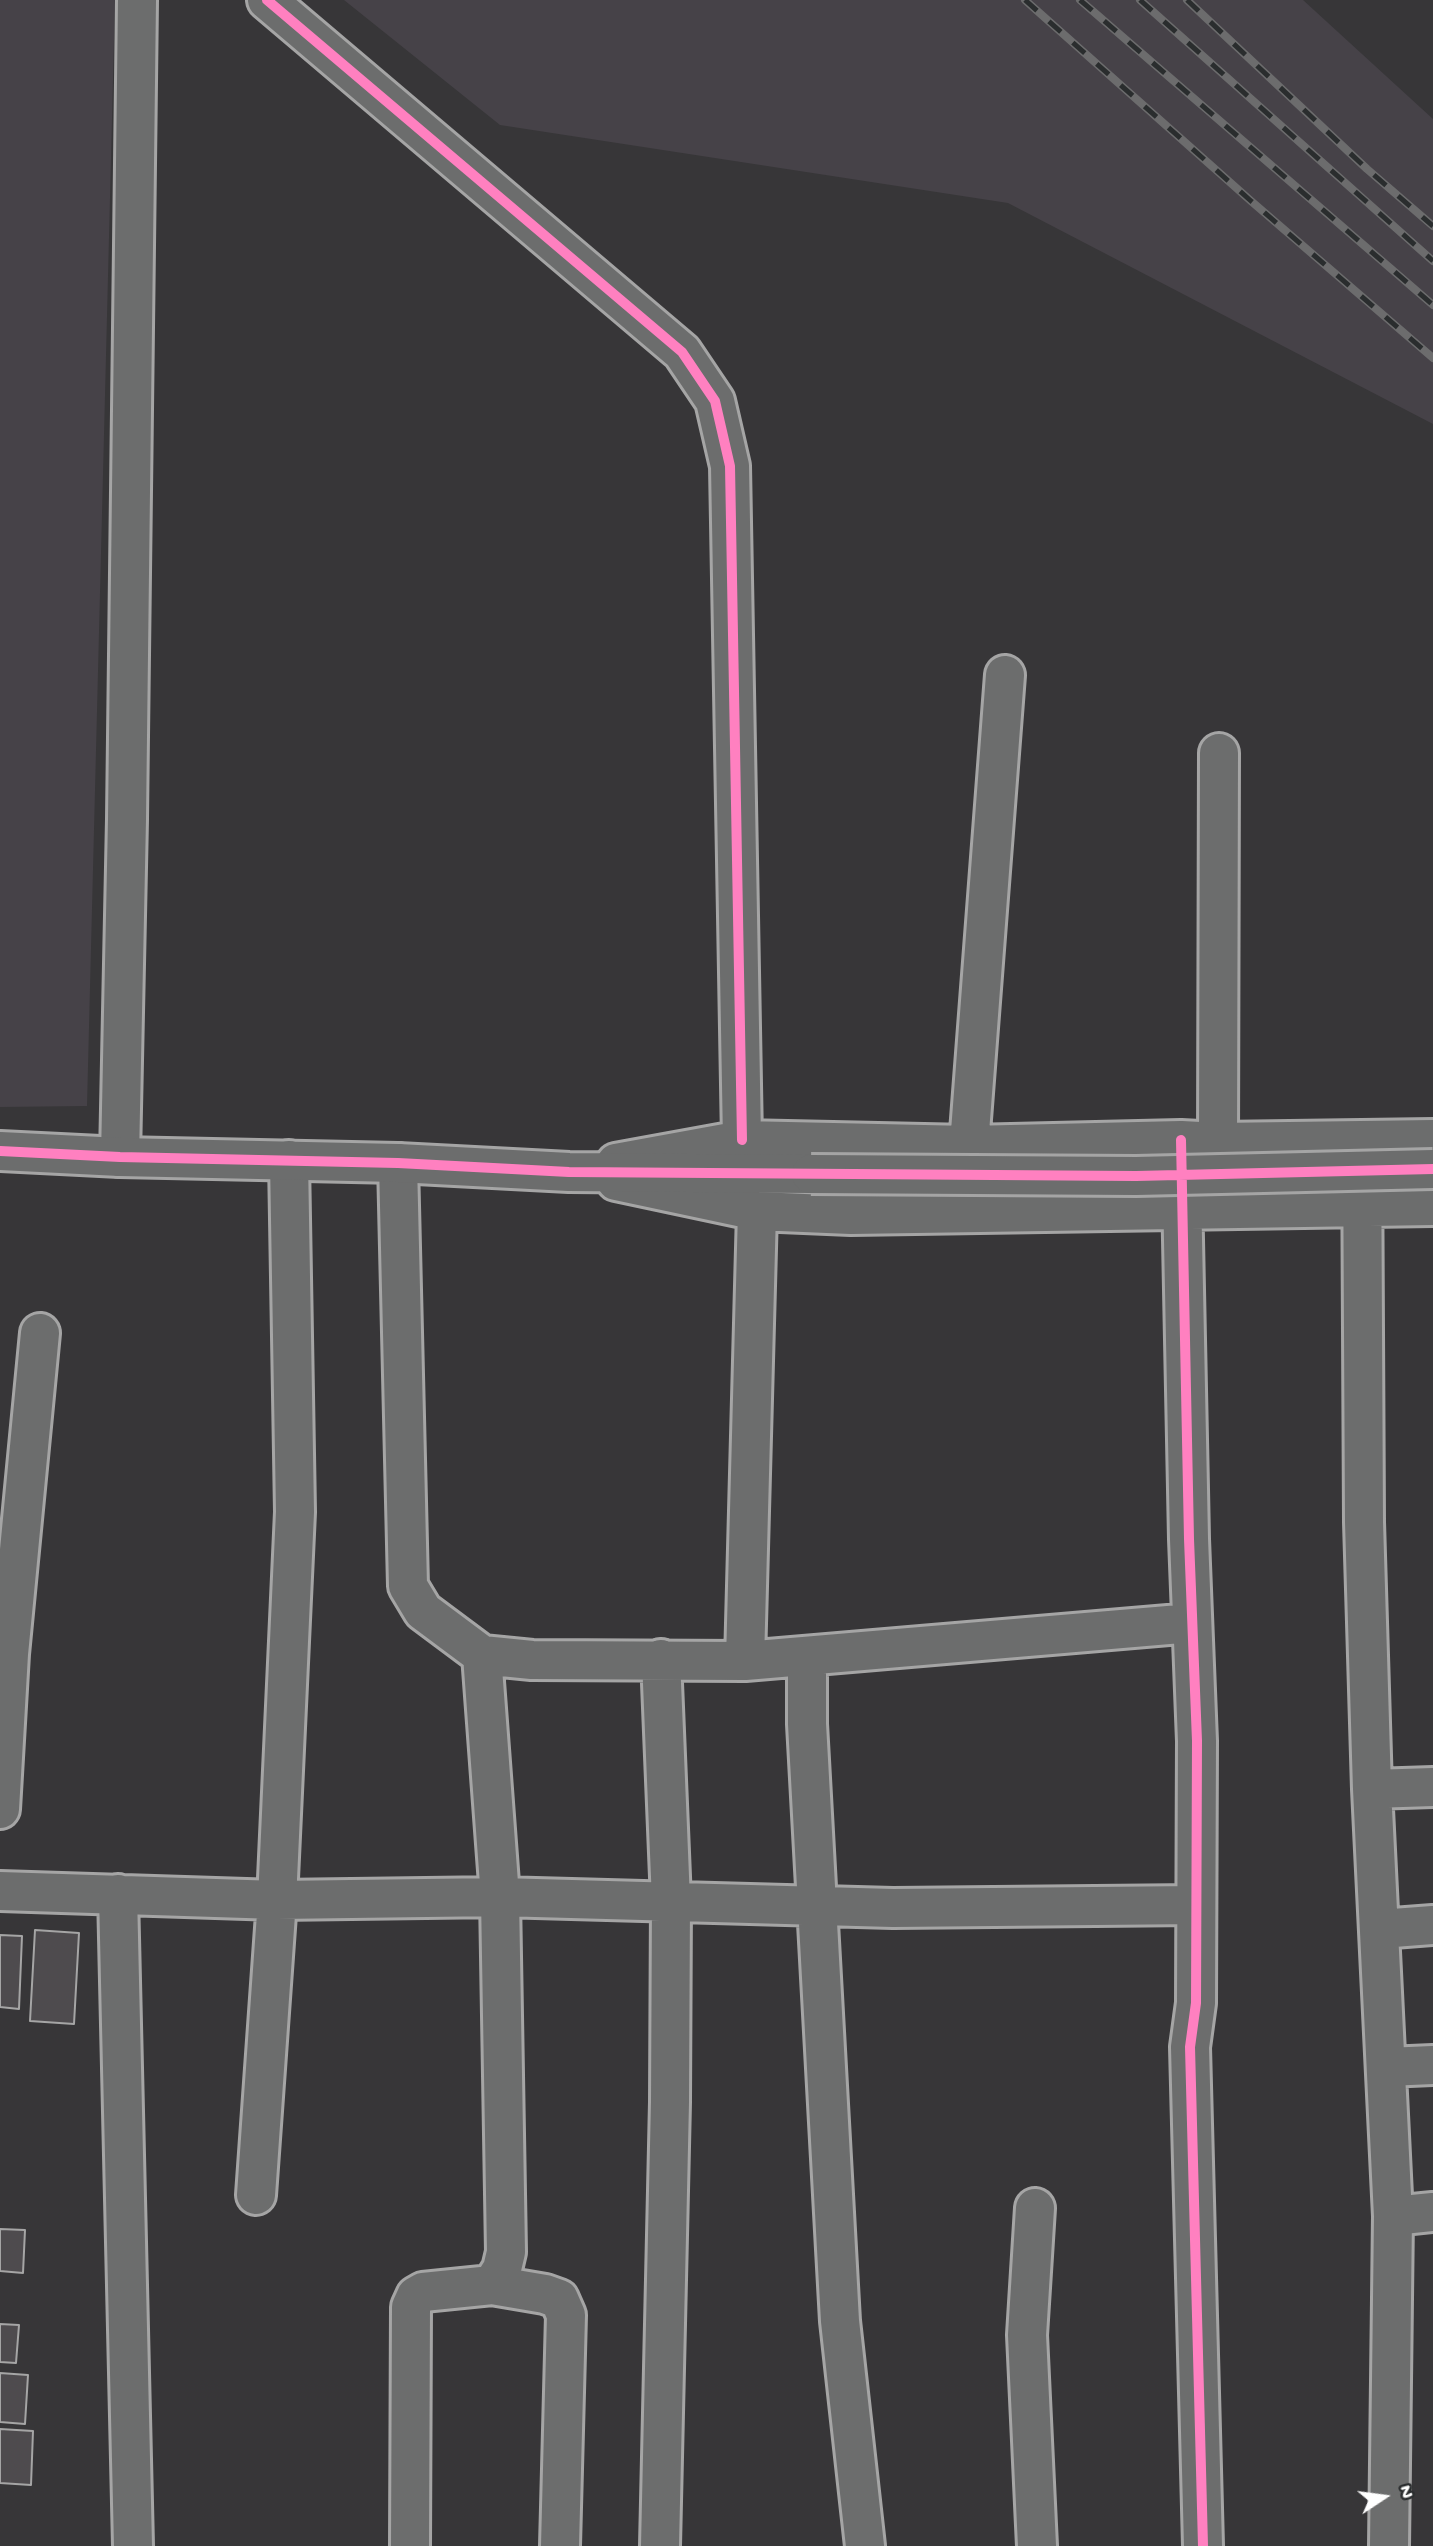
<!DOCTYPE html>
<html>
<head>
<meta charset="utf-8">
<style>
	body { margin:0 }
	#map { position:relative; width:1433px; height:2546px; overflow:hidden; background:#373638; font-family:"Gochi Hand",sans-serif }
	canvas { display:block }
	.north { position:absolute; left:1349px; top:2462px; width:70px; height:70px; -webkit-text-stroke:5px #2a2d2e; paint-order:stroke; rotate:77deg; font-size:19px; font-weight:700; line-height:28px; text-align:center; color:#fff }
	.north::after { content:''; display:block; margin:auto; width:24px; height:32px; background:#fff; clip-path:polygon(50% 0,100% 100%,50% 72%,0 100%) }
</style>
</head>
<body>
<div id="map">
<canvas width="1433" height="2546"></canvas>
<div class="north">N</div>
</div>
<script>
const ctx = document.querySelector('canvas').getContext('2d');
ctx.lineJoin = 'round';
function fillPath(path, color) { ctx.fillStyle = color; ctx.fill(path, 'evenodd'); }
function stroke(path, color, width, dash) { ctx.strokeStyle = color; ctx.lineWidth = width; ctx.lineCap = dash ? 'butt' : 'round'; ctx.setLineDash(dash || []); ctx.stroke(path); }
const built = new Path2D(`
	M0,0H115L87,1106L0,1107Z
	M344,0H1303L1433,119V424L1008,203L500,125Z`);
const building = new Path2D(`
	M35,1930L79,1933L74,2024L30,2021Z
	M0,1935L22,1936L19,2009L0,2007Z
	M0,2229L25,2230L23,2273L0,2271Z
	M0,2324L19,2325L16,2363L0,2362Z
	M0,2373L28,2375L25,2424L0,2422Z
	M0,2429L33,2431L31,2485L0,2483Z`);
const minor = new Path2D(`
	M267,0L682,352L715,401L730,466L742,1140
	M1181,1140L1189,1539L1197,1741L1196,2003L1190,2047L1203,2546
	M1362,1141L1364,1522L1372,1789L1393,2216L1389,2546
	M1218,1142L1219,753
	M969,1145L1005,675
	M120,1157L127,819L137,0
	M398,1163L408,1586L423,1611L482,1655L532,1660L745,1661L1192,1623
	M616,1163L742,1140L969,1145L1181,1140L1218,1142L1433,1139
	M616,1181L757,1211L851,1215L1433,1206
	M807,1657V1724L840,2321L865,2546
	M745,1661L757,1211
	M1372,1789L1433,1787
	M0,1809L9,1654L40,1333
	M0,1891L277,1900L500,1897L893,1908L1196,1905
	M118,1894L133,2546
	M1380,1929L1433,1925
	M1387,2067L1433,2065
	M256,2195L277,1900L295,1512L289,1160
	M1035,2208L1027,2335L1037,2546
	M1393,2216L1433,2212
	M492,2285L545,2294L559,2299L566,2315L560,2546
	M410,2546L411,2307L416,2296L423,2292L492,2285L502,2269L506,2252L500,1897L482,1655
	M660,2546L670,2102L671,1901L661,1659`);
const tertiary = new Path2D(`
	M0,1151L120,1157L398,1163L569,1172L811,1174`);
const rail = new Path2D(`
	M1025,0L1251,201L1433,358
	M1080,0L1433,305
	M1140,0L1433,261
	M1187,0L1367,169L1433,226`);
const tertiaryBridge = new Path2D(`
	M811,1174L1136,1176L1433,1169`);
const cycleway = new Path2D(`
	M267,0L682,352L715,401L730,466L742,1140
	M1181,1140L1189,1539L1197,1741L1196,2003L1190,2047L1203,2546
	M0,1151L120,1157L398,1163L569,1172L1136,1176L1433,1169`);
fillPath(built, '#464248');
fillPath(building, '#4e4b4e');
stroke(building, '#a5a5a5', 2);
stroke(minor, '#a5a5a5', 44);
stroke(tertiary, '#a5a5a5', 44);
stroke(minor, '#6c6d6d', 38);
stroke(tertiary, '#6c6d6d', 38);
stroke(rail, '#6c6c6d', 8);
stroke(rail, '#2a2d2e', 5, [16]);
stroke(tertiaryBridge, '#a5a5a5', 44, []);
stroke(tertiaryBridge, '#6c6d6d', 38);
stroke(cycleway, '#ff80c0', 10);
</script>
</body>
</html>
